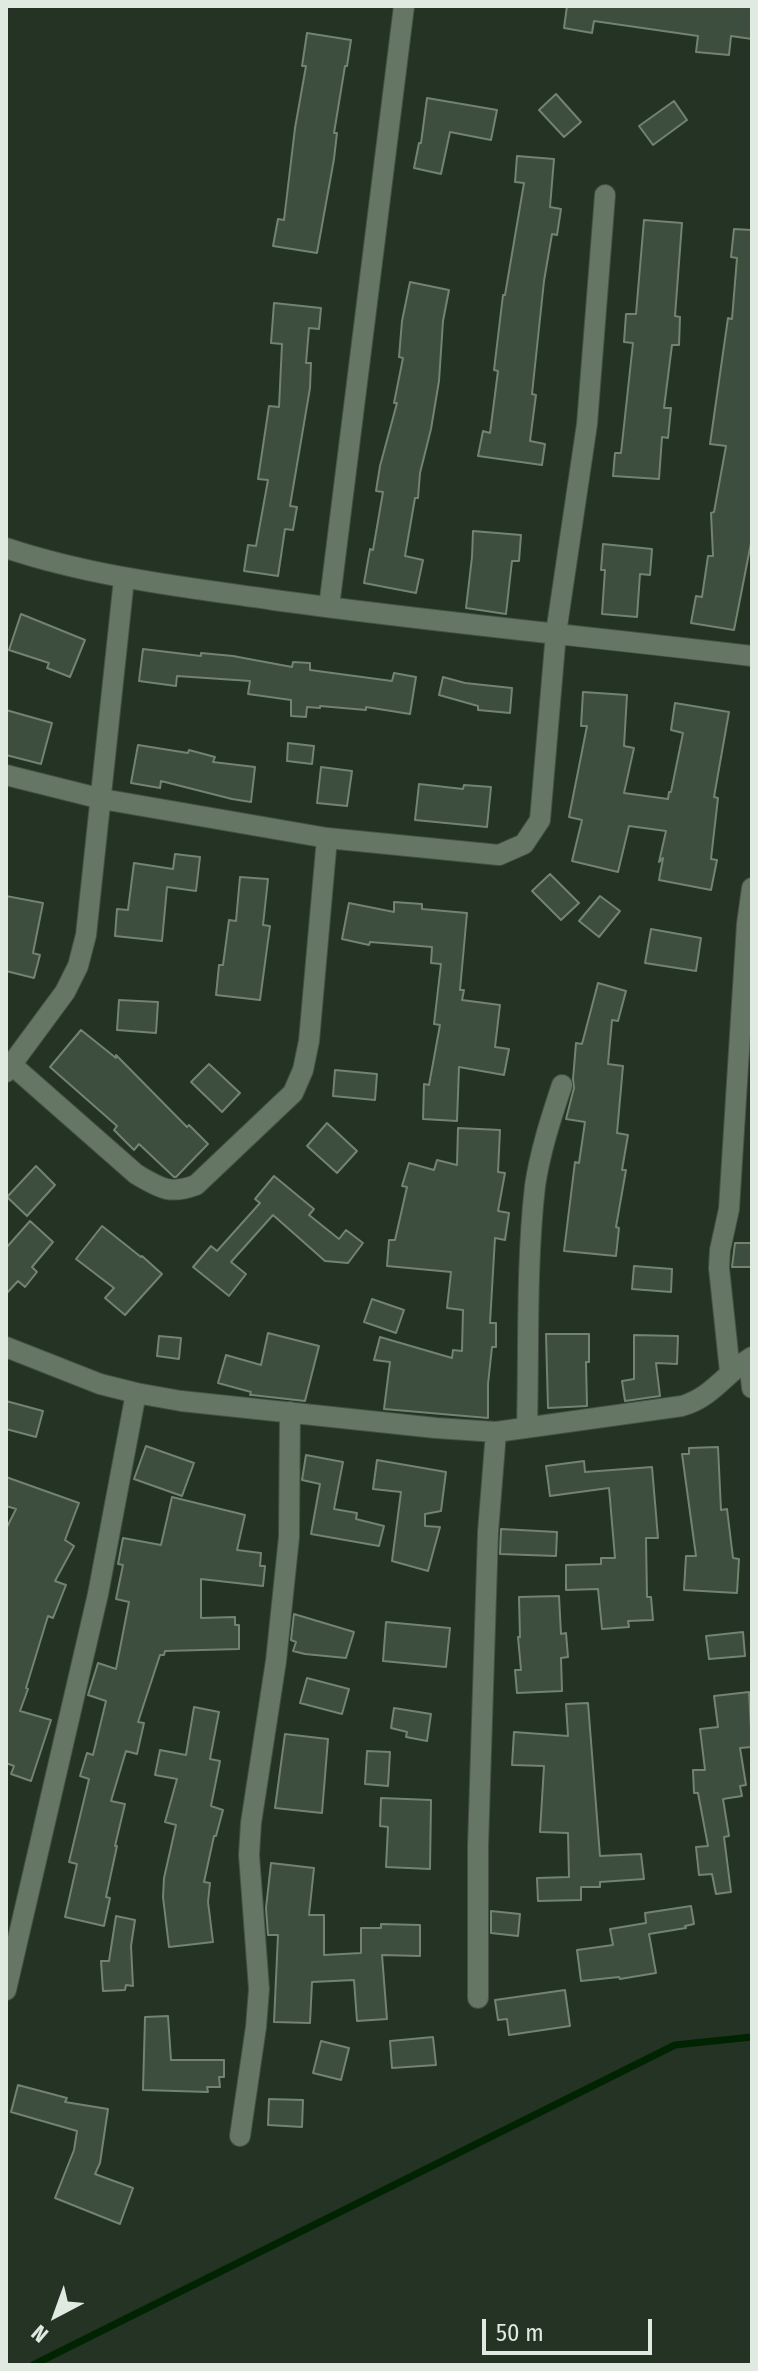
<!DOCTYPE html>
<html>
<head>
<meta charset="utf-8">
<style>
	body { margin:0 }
	#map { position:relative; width:758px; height:2371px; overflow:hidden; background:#243324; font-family:"Fira Sans Condensed",sans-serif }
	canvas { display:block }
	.frame { position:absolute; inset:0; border:8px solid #e1eae0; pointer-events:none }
	.north { position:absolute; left:16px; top:2275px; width:80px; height:80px; -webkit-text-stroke:6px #243324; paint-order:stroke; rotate:221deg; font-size:22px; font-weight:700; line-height:32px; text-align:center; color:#e1eae0 }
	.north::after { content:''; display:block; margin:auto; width:28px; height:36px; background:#e1eae0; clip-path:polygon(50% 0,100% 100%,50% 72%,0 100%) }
	.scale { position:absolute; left:482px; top:2319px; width:170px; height:36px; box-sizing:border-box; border:4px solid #e1eae0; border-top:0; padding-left:10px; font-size:24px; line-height:28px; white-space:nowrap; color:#e1eae0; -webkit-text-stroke:6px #243324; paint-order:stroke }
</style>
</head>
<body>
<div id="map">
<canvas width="758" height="2371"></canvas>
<div class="frame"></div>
<div class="north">N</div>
<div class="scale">50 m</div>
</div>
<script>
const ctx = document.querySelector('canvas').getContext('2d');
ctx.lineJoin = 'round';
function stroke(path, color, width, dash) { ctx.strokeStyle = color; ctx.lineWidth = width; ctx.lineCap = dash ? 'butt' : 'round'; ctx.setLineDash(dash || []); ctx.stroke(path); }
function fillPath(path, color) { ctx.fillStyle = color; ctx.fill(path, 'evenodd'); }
const stream = new Path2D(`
	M33,2365L675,2045L752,2037`);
const building = new Path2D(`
	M567,6H752V39L731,36L729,55L696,52L698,36L594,21L592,33L564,28Z
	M307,33L351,40L347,66H345L334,133H337L334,159L317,253L273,246L278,219L284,220L295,128L306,66H302Z
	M556,94L581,122L564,137L539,110Z
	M427,98L497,110L491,140L450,132L441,174L414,168L419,143H421Z
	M674,101L687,120L653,145L639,126Z
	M517,156L554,159L550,207L561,209L557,235L552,234L544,281L532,394L536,395L530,441L545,444L542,465L478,456L483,431L490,433L498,371L494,370L503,295H505L524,183L515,182Z
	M644,220L682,223L675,316L680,317L679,345H672L664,408H671L668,438L662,437L659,479L613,476L615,453H621L633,343L624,342L626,314H636Z
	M734,229L752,230V538L734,630L691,623L696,596L702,597L708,556H713L711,513L714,512L726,446L710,444L728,318L732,319L737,258L731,257Z
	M410,282L449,290L443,321L439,381L431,429L420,473L418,498H415L405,556L423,560L416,593L364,583L370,549L373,550L383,492L376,491L380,466L397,403H394L403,358L399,357L402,321Z
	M274,303L321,308L319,329L309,328L306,363H311L310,388L290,506L297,507L293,530L285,529L278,576L244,571L248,545L256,546L268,480L258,479L269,406L279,407L282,344L271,343Z
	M473,531L521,535L519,561H512L506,614L466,608L472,557Z
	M603,544L652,549L650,575L640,574L637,617L602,614L605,570H601Z
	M21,614L85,640L70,677L47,668L49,663L9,650Z
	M143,649L201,656V653L233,656L292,667L293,662L310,663V670L392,681L394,673L416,677L410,714L366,707V710L320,706V708L307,707L306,717L291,716V700L248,694L250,681L177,676L176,686L139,681Z
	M443,677L465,683L512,688L510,713L478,710V706L439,695Z
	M583,692L627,695L624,746L634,748L624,793L668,799L669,792H671L683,733L671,730L675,703L729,712L714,797L718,798L711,859L717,860L711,890L659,880L663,858L659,862L666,831L629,826L618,872L572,861L582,820L569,817L587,726H581Z
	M6,710L52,723L41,764L6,755Z
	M288,743L314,746L312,764L287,761Z
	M138,745L188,753L189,750L215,757L213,762L255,767L251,802L232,799L161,781L160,788L131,783Z
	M321,767L352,771L347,806L317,803Z
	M419,784L463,789L464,785L491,787L487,827L415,820Z
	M175,854L200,857L196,891L167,887L162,941L115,936L117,909L128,910L134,863L173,869Z
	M550,874L579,903L561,920L532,891Z
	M240,877L268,879L263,925L270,926L260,1000L216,995L219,965H223L229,920L236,921Z
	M6,896L43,903L33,953L40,955L34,978L6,971Z
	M600,896L620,911L599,937L579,921Z
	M394,902L422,904V909L467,913L460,990H464L462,1000L500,1005L495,1047L509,1049L504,1075L459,1067L457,1121L423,1119L424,1084L429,1085L440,1025L434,1024L441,964L431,963L432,947L370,942L369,945L342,939L349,903L394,912Z
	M651,929L701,938L696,971L645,963Z
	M598,983L626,991L618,1021L612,1020L608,1064L623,1066L617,1133L628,1135L622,1170H626L616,1227L619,1228L616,1256L564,1251L575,1162L579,1163L585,1122L566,1119L574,1088L573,1079L576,1043L582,1044Z
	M119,1000L158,1002L156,1033L117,1030Z
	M81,1030L116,1058V1055L187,1127L189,1125L208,1144L176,1177H174L139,1144L134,1150L114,1130L117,1126L50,1067Z
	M209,1064L240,1093L222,1112L191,1082Z
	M335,1070L377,1074L375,1100L333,1096Z
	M327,1123L357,1151L337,1173L307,1146Z
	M458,1128L500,1130L498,1172L505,1173L498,1211L509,1213L505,1240L495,1238L490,1323H496V1347H492L488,1384V1418L384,1409L390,1362L374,1360L380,1337L452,1358L453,1350L462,1351L463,1310L447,1308L451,1272L387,1266L389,1240H395L407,1187L402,1186L409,1163L434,1170L437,1160L457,1165Z
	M36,1166L55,1185L27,1216L7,1197Z
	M274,1176L314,1209L309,1215L339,1239L346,1230L363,1243L348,1263L325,1261L273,1215L231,1262L246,1274L229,1296L193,1267L211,1246L217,1251L260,1203L255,1199Z
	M30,1221L53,1242L32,1267L37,1272L25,1287L18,1281L6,1294V1248Z
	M102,1226L141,1257L142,1256L162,1274L125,1315L105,1298L114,1288L76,1259Z
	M735,1243H752V1267H732Z
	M634,1266L672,1269L671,1292L632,1289Z
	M372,1299L404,1310L396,1333L364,1322Z
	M268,1333L319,1346L305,1401L252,1395H250L251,1392L218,1383L226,1355L261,1365Z
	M546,1334H589V1362H586L587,1406L548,1408Z
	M634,1335L678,1336L677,1364L656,1363L660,1396L625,1401L622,1381L634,1379Z
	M159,1336L181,1338L179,1359L157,1356Z
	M6,1401L43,1411L36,1437L6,1429Z
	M146,1446L194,1463L182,1496L134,1479Z
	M718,1447L721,1510L727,1509L733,1558L739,1559L737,1593L684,1590L686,1556H696L682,1454H689V1448Z
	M306,1455L343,1462L334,1509L357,1513L356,1519L384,1526L379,1546L311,1534L320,1484L302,1480Z
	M377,1460L446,1472L441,1511L425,1514V1526L440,1527L428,1571L392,1561L401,1492L373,1489Z
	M584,1461L585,1472L652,1467L658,1538H646L647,1597H651L653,1620L628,1621L629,1627L602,1629L598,1589L566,1590V1565L601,1564V1558H615L609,1488L550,1496L546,1466Z
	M6,1477L79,1503L65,1540L74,1546L55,1581L66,1585L53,1618L48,1616L26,1688L28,1689L20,1711L51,1720L31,1781L11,1774L14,1766L6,1763V1529L16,1509L6,1506Z
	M172,1497L245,1515L237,1550L261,1553L260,1566H265L263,1586L201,1579V1618L235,1617V1625H239V1649L165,1651L164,1655H160L138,1722L144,1723L137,1754L126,1751L111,1801L125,1804L115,1846H117L106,1897L110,1898L104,1926L65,1917L77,1864L69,1862L89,1779L80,1776L87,1753L93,1755L106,1701L88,1695L98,1663L116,1669L129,1602L116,1599L123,1565L118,1564L123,1538L161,1545Z
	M501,1529L557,1532L556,1556L500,1554Z
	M559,1596L561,1634L566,1633L568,1657L561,1658L562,1691L517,1693L515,1670H521L518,1637H520L519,1597Z
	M294,1614L354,1632L346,1658L305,1654L293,1651L296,1642L291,1640Z
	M386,1622L450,1628L446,1667L383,1661Z
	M743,1632L745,1656L709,1659L706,1636Z
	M307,1678L349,1689L342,1714L300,1703Z
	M749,1692L752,1747L740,1748L746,1785L740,1786L742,1796L723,1799L729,1836L724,1837L731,1892L716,1894L712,1874L699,1875L696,1847L708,1846L698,1793H694L693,1770H705L700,1729L718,1727L714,1696Z
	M588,1703L600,1856L641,1854L644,1879L600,1882V1887H581V1900L538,1901L537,1878L569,1877L568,1833L540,1832L544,1766L512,1765L514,1732L568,1736L566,1704Z
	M194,1707L219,1712L210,1759L220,1761L211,1806L223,1810L216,1836H214L204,1882L210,1883L208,1902L213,1942L169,1947L163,1897L164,1878L176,1825L165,1822L177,1779L155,1775L160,1750L186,1755Z
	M394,1708L431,1714L427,1741L406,1737L407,1732L391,1728Z
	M285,1734L328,1739L322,1813L275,1808Z
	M367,1751L390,1752L388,1786L365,1784Z
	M381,1798L431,1800L430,1869L386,1867L388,1827L380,1826Z
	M271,1863L314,1868L309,1915H324V1955L361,1953V1928H381V1924L420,1925V1956L382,1955L387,2019L357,2021L354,1980L312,1982L310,2023L274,2022L278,1935H268L266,1908Z
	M691,1906L694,1924L685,1926L686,1928L649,1934L656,1973L620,1979L619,1977L581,1981L577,1950L613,1945L610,1929L646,1923L645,1913Z
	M491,1911L520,1914L518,1936L491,1933Z
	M116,1916L135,1920L131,1946L133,1986L126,1985L125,1990L103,1991L101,1961H109Z
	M565,1990L570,2026L509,2035L507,2019L498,2020L495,2000Z
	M168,2016L171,2060H224V2077H219L220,2087H207L208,2092L143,2090L145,2017Z
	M433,2037L436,2065L392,2068L390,2041Z
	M321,2041L349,2048L341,2080L313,2073Z
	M18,2085L67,2098L65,2102L108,2109L100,2163L95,2174L133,2188L120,2224L55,2198L74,2150L77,2131L11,2112Z
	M269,2099L303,2100L302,2127L268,2125Z`);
const minor = new Path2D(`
	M6,548C93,577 184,587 274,600C433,622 593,637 752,656
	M329,607L404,6
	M6,775L102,799L327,838L499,855L524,844L540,820L556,633L587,424L605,195
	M12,1065L136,1174C160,1188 169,1195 196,1185L293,1093L303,1070L309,1041L327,838
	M6,1072L65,992L78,966L86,935L124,579
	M6,1347L100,1384L136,1393L181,1401L436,1428L496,1432L682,1406C713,1397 725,1373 752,1357
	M749,1359L752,1388
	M730,1372L719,1268L720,1250L729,1209L747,924L752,888
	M527,1428C529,1348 526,1266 535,1186C540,1152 551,1118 562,1085
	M6,1990L98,1594L136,1393
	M478,1998V1846L488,1532L496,1432
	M240,2136L256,2027L259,1989L249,1855L251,1823L276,1661L289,1537L290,1412`);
stroke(stream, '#002302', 7);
fillPath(building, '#3e4e3e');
stroke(building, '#728371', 2);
stroke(minor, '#445144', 22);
stroke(minor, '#667665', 20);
</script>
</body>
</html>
